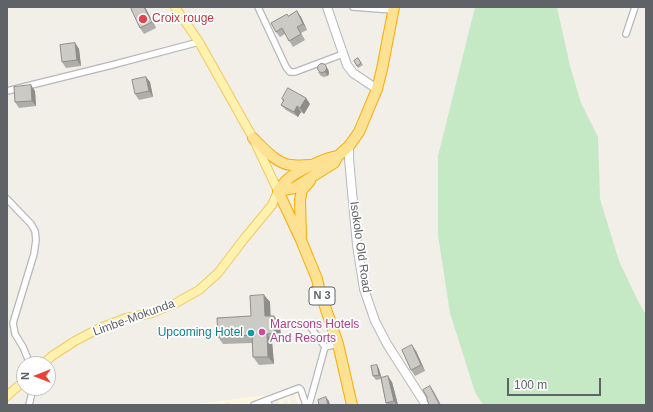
<!DOCTYPE html>
<html>
<head>
<meta charset="utf-8">
<style>
	body { margin:0 }
	#map { position:relative; width:653px; height:412px; overflow:hidden; background:#f1efe8; font-family:Helvetica,sans-serif }
	canvas { display:block }
	.frame { position:absolute; inset:0; border:8px solid #5f6368; pointer-events:none }
	.north { position:absolute; left:16px; top:356px; width:40px; height:40px; box-sizing:border-box; background:#fff; border:1px solid #bfc1c3; border-radius:50%; rotate:270deg; font-size:11px; font-weight:700; line-height:16px; text-align:center; color:#5f6368 }
	.north::after { content:''; display:block; margin:auto; width:14px; height:18px; background:#ea4335; clip-path:polygon(50% 0,100% 100%,50% 72%,0 100%) }
	.scale { position:absolute; left:507px; top:378px; width:94px; height:18px; box-sizing:border-box; border:2px solid #5f6368; border-top:0; padding-left:5px; font-size:12px; line-height:14px; white-space:nowrap; color:#5f6368; -webkit-text-stroke:3px #fff; paint-order:stroke }
</style>
</head>
<body>
<div id="map">
<canvas width="653" height="412"></canvas>
<div class="frame"></div>
<div class="north">N</div>
<div class="scale">100 m</div>
</div>
<script>
const ctx = document.querySelector('canvas').getContext('2d');
ctx.lineJoin = 'round';
function fillPath(path, color) { ctx.fillStyle = color; ctx.fill(path, 'evenodd'); }
function stroke(path, color, width, dash) { ctx.strokeStyle = color; ctx.lineWidth = width; ctx.lineCap = dash ? 'butt' : 'round'; ctx.setLineDash(dash || []); ctx.stroke(path); }
function write(font, color, halo, rows, align = 'center') {
  ctx.font = font + ' Helvetica,sans-serif'; ctx.lineWidth = 3.5; ctx.setLineDash([]); ctx.textBaseline = 'middle'; ctx.strokeStyle = halo; ctx.fillStyle = color; for (const [text, x, y, turn = 0] of rows) {
    ctx.save(); ctx.translate(x, y); ctx.rotate((+turn || 0) * Math.PI / 180); ctx.textAlign = isNaN(turn) ? turn : align; if (halo) ctx.strokeText(text, 0, 0); ctx.fillText(text, 0, 0); ctx.restore();
  }
}
const commercial = new Path2D(`
	M307,390L313,405H298L294,393L289,395L292,405H289L287,399L283,401L284,405H280L278,399L273,401L274,405H230V402L224,403V405H188Z`);
const green = new Path2D(`
	M475,7H557L570,66L581,103L598,137L600,199L619,261L638,301L646,315V405H483L475,392L450,313L438,235V156Z`);
const street = new Path2D(`
	M258,7L286,67L290,72H295L343,54
	M353,7L393,10
	M626,34L635,7
	M7,91L112,65L199,42
	M7,199L31,224L35,231L36,240L34,254L13,323L15,334L23,347L30,364
	M309,325L325,347L338,344
	M267,400L299,388L301,390L306,405
	M29,405L33,388
	M254,405L267,400L269,405
	M309,405L325,347`);
const secondary = new Path2D(`
	M327,7L347,65L353,73L377,89
	M349,146V159L357,245L364,289L375,321L387,344L426,405`);
const primary = new Path2D(`
	M43,364L52,356L75,341L100,328L126,318L152,313L176,303L199,290L218,273L244,239L272,205L278,191L253,138L199,42L175,7
	M7,396L24,381`);
const highway = new Path2D(`
	M253,138C263,148 277,164 291,165C297,166 304,165 310,165
	M278,191L294,188L334,163L338,156L349,146L359,132L367,113L377,89L382,69L394,7
	M278,191L301,240L317,279L320,292L338,344L352,405
	M278,191C281,187 284,182 288,179C297,171 327,157 338,156
	M301,236L300,200L302,190L310,181`);
const wall = new Path2D(`
	M146,9L156,28L144,34L140,28Z
	M297,11L301,17L307,30L301,33L305,40L293,47L285,34L280,37L276,32L288,16Z
	M75,43L79,49L81,66L66,68L62,62Z
	M358,58L363,65L358,68L354,61Z
	M328,69L329,73L328,76L324,77L321,76L318,72Z
	M146,77L150,82L153,97L139,100L135,94Z
	M35,91L36,106L19,108L15,102Z
	M306,98L310,104L304,114L301,112L298,117L286,110L281,105L283,101L282,99Z
	M264,295L270,302V316L280,323L281,341H272L274,364L259,365L253,357L252,343L223,344L218,337L251,316Z
	M416,351L425,371L415,376L411,370Z
	M377,365L379,369L381,378L392,382L398,405H388L386,403L381,379L376,380L373,376Z`);
const shadedWall = new Path2D(`
	M144,7H145L146,9L156,28L152,22Z
	M297,11L301,17L307,30L303,24Z
	M75,43L79,49L81,66L77,60Z
	M325,65L328,69L329,73L328,76L325,72Z
	M146,77L150,82L153,97L149,91Z
	M31,85L35,91L36,106L32,101Z
	M306,98L310,104L304,114L300,108Z
	M297,106L301,112L298,117L294,112Z
	M264,295L270,302L271,324L265,316Z
	M274,316L280,323L281,341L275,333Z
	M267,334L272,341L274,364L268,357Z
	M412,345L416,351L425,371L421,365Z
	M377,365L379,369L382,379L379,375Z
	M388,376L392,382L398,405H397L394,401Z
	M430,386L434,392L441,405H440Z
	M326,397L329,401L330,405H328Z`);
const building = new Path2D(`
	M134,7H144L152,22L140,28L131,9Z
	M297,11L303,24L297,27L301,34L289,41L282,28L276,32L271,23L287,14L288,16Z
	M75,43L77,60L62,62L60,45Z
	M358,58L361,63L357,66L354,61Z
	M317.5 68a4.5 4.5 0 1 1 9 0a4.5 4.5 0 1 1-9 0Z
	M146,77L149,91L135,94L132,80Z
	M31,85L32,101L15,102L14,87Z
	M288,88L306,98L300,108L297,106L294,112L281,105L284,100L282,99Z
	M264,295L265,316H274L275,333L267,334L268,357H253L252,335L218,337L217,318L251,316L250,296Z
	M412,345L421,365L411,370L402,350Z
	M377,365L379,375L373,376L371,366Z
	M388,376L394,401L386,403L381,378Z
	M430,386L439,404L437,405H429L427,400V397L423,390Z
	M326,397L328,405H319L318,400Z`);
const markers = [
	[143,19,5,"#e0444e"],
	[262,332,4,"#d1479c"],
	[251,333,4,"#0f9aa8"]
];
const shields = [
	[322,296,26]
];
const shieldNames = [
	["N 3",322,296]
];
const healthNames = [
	["Croix rouge",152,19]
];
const streetNames = [
	["Isokolo Old Road",360,247,82],
	["Limbe-Mokunda",134,318,-20]
];
const hotelNames = [
	["Marcsons Hotels",270,325],
	["And Resorts",270,339]
];
const cultureNames = [
	["Upcoming Hotel",243,333]
];
fillPath(commercial, '#fef7e0');
fillPath(green, '#c5e8c5');
stroke(street, '#b5b8bc', 8);
stroke(secondary, '#b6babf', 10);
stroke(primary, '#f2c960', 10);
stroke(highway, '#f9ab00', 12);
stroke(street, '#fff', 5.5);
stroke(secondary, '#fff', 8);
stroke(primary, '#fff2af', 8);
stroke(highway, '#fde293', 10);
fillPath(wall, '#afaea9');
fillPath(shadedWall, '#8f8d8a');
fillPath(building, '#cccac5');
stroke(building, '#8f8d8a', 1);
for (const [x, y, r, color] of markers) { const dot = new Path2D(); dot.arc(x, y, r, 0, 2 * Math.PI); ctx.fillStyle = color; ctx.fill(dot); stroke(dot, '#fff', 1.5); }
for (const [x, y, w] of shields) { const box = new Path2D(); box.roundRect(x - w / 2, y - 9, w, 18, 3); ctx.fillStyle = '#fff'; ctx.fill(box); stroke(box, '#5f6368', 1); }
write('bold 11px', '#5f6368', null, shieldNames);
write('12px', '#be3a42', '#fff', healthNames, 'left');
write('12px', '#5f6368', '#fff', streetNames);
write('12px', '#b23c85', '#fff', hotelNames, 'left');
write('12px', '#0d838f', '#fff', cultureNames, 'right');
</script>
</body>
</html>
